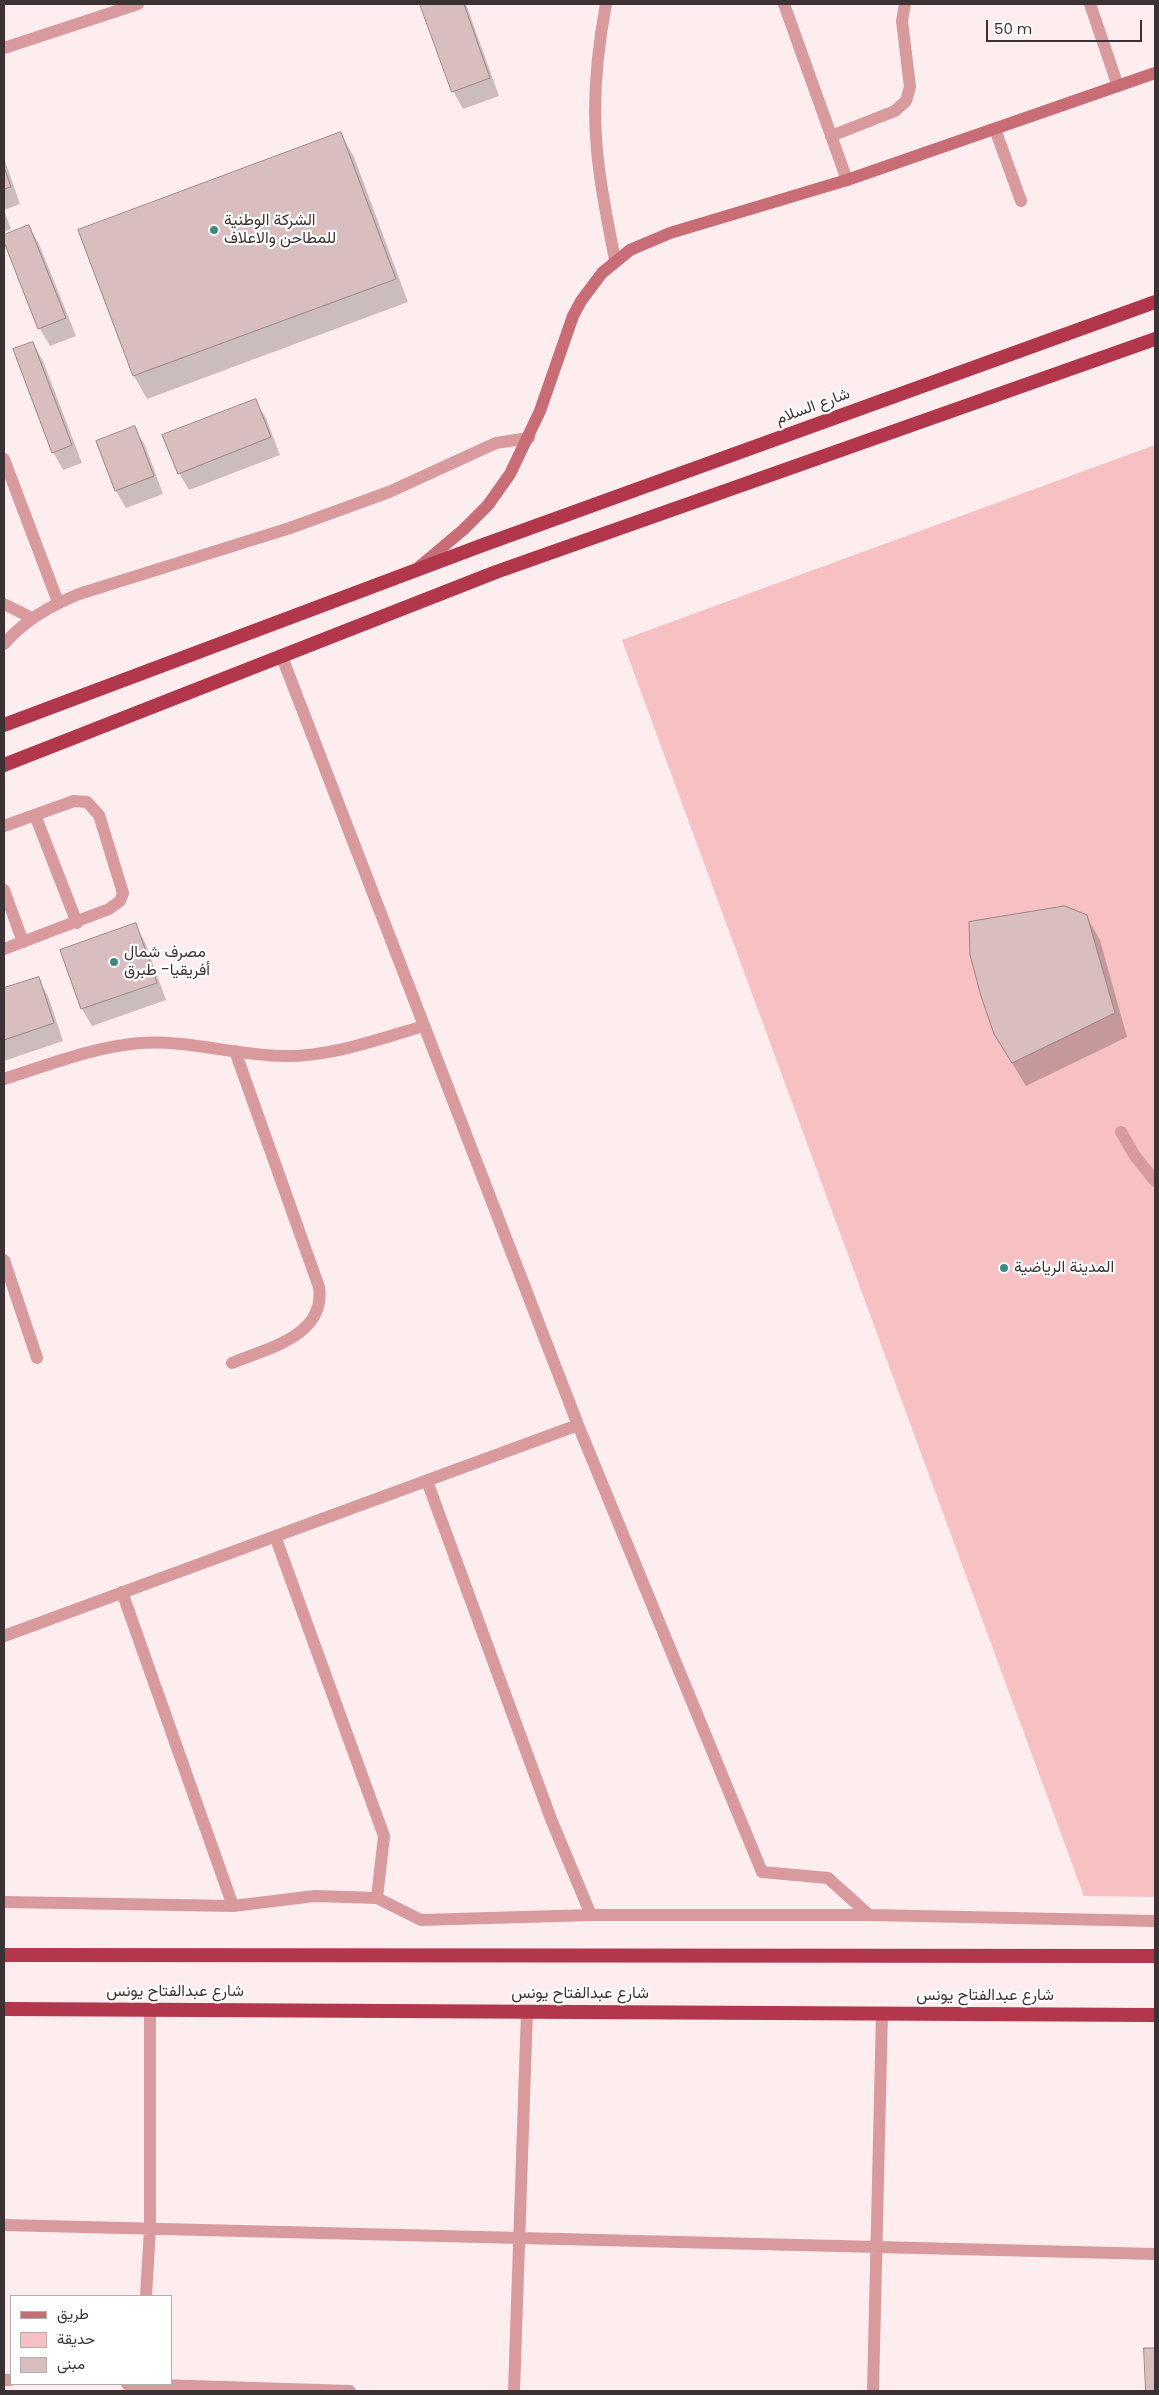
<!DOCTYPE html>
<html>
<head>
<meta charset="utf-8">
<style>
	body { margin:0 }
	#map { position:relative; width:1159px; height:2395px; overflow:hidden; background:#feedee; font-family:Poppins,Vazirmatn,sans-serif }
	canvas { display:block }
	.frame { position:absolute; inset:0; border:5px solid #3d3233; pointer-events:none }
	.legend { position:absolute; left:10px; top:2295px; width:162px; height:90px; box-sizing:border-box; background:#fff; border:1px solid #b1adad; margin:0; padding:6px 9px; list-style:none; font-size:15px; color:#3d3233 }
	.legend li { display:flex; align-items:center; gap:10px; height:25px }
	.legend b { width:25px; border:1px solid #b1adad }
	.scale { position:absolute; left:986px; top:20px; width:156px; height:22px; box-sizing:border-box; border:2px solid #3d3233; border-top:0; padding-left:6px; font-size:15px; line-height:18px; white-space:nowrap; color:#3d3233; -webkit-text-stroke:4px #fff; paint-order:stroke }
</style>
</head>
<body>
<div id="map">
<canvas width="1159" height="2395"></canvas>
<div class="frame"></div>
<ul class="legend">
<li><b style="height:6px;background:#c86c75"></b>طريق</li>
<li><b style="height:14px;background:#f7c0c3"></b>حديقة</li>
<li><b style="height:14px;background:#d8bebf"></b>مبنى</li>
</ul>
<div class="scale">50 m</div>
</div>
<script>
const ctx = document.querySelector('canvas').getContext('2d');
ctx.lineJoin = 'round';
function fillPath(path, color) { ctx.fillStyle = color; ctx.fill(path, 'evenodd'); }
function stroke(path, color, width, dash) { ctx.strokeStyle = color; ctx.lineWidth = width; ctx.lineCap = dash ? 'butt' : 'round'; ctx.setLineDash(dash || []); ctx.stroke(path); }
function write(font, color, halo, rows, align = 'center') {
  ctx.font = font + ' Poppins,Vazirmatn,sans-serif'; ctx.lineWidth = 4.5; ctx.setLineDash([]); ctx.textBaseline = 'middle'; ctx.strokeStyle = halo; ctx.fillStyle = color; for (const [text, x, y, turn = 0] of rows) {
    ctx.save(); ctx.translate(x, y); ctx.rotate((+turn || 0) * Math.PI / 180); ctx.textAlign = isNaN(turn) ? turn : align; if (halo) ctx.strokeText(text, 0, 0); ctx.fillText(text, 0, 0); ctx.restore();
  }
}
const green = new Path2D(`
	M1155,445V1897L1084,1896L622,640Z`);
const shadow = new Path2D(`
	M421,4H466L499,96L463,109L453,91Z
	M341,134L354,157L408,302L147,399L134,376L80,231Z
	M4,158L20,204L4,210L11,229L4,232Z
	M29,227L39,244L76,336L50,346L40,329L4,238Z
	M33,343L43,361L82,463L63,470L53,452Z
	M255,400L266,418L280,455L189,490L179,473Z
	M134,428L145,445L163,494L126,508L116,491Z
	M1086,916L1100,940L1127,1037L1026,1086L1009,1058Z
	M135,925L145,942L166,1000L92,1026L82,1009L62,950Z
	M38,978L48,996L63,1041L4,1061V990Z
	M1145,2349H1155V2391H1147Z`);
const building = new Path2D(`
	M420,4H464L490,78L452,92Z
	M341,132L396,279L133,376L78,230Z
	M4,167L11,187L4,189Z
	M29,225L66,318L38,329L4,242V235Z
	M33,342L72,445L52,453L13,349Z
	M256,399L271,437L178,474L162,435Z
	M135,426L154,476L115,491L96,441Z
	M1065,906L1087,915L1115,1013L1012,1063L994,1034L981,996L970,955L969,922Z
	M136,923L157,983L81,1009L60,950Z
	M39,977L54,1023L4,1040V988Z
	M1144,2348H1155V2391H1146Z`);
const service = new Path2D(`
	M606,4C597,52 592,101 597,150C600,187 608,223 615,260
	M1090,4L1118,86
	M995,129L1021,201
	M831,136L895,111L906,101L910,87L902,21L905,4
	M35,815L77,923
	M4,826L74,801L87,802L99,815L123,893L120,901L109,909L4,949
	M4,890L23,942
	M4,1079C48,1065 93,1047 140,1043C189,1040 235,1055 283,1056C332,1057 378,1039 424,1026
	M1121,1132L1135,1156L1155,1181
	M4,1260L37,1358
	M232,1363C268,1348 326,1336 319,1287L235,1051`);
const minor = new Path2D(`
	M784,4L847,180
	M4,48L138,4
	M4,459L58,602
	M4,604L32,618
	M4,644C25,620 50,606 79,594L290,528L389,492L496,443L529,438
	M282,657L578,1425L762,1872L828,1878L869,1915L1155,1921
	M427,1481L551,1819L591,1915
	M275,1536L384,1836L377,1898
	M122,1592L233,1906
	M4,1636L578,1425
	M4,1902L233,1906L315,1896L377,1898L421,1920L591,1915H869
	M4,2225L1155,2254
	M146,2296L150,2228V2009
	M4,2380H11
	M127,2384L350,2391
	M514,2391L527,2011
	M873,2391L882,2013`);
const secondary = new Path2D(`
	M419,567L463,530L488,505L510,474L540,411L573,316L581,301L602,273L630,250L670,233L847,180L1155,73`);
const trunk = new Path2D(`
	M4,725L483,545L1155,302
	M4,765L496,572L1155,339
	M4,1955L1155,1956
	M4,2009L1155,2015`);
const markers = [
	[214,230,5,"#408887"],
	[114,962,5,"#408887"],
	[1004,1268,5,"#408887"]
];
const poiNames = [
	["الشركة الوطنية",224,221],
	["للمطاحن والاعلاف",224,239],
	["مصرف شمال",124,953],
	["أفريقيا- طبرق",124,971],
	["المدينة الرياضية",1014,1268]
];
const streetNames = [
	["شارع السلام",813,407,-20],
	["شارع عبدالفتاح يونس",175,1992],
	["شارع عبدالفتاح يونس",580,1994],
	["شارع عبدالفتاح يونس",985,1996]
];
fillPath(green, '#f7c0c3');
fillPath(shadow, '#0003');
fillPath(building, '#d8bebf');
stroke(building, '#9d8485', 1);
stroke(service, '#d99a9e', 12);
stroke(minor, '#d99a9e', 12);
stroke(secondary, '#c86c75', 12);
stroke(trunk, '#b2364c', 14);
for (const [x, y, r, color] of markers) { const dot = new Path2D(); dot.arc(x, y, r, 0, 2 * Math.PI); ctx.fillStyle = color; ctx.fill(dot); stroke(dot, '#fff', 2); }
write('16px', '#3d3233', '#fff', poiNames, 'left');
write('16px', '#3d3233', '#fff', streetNames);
</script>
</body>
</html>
